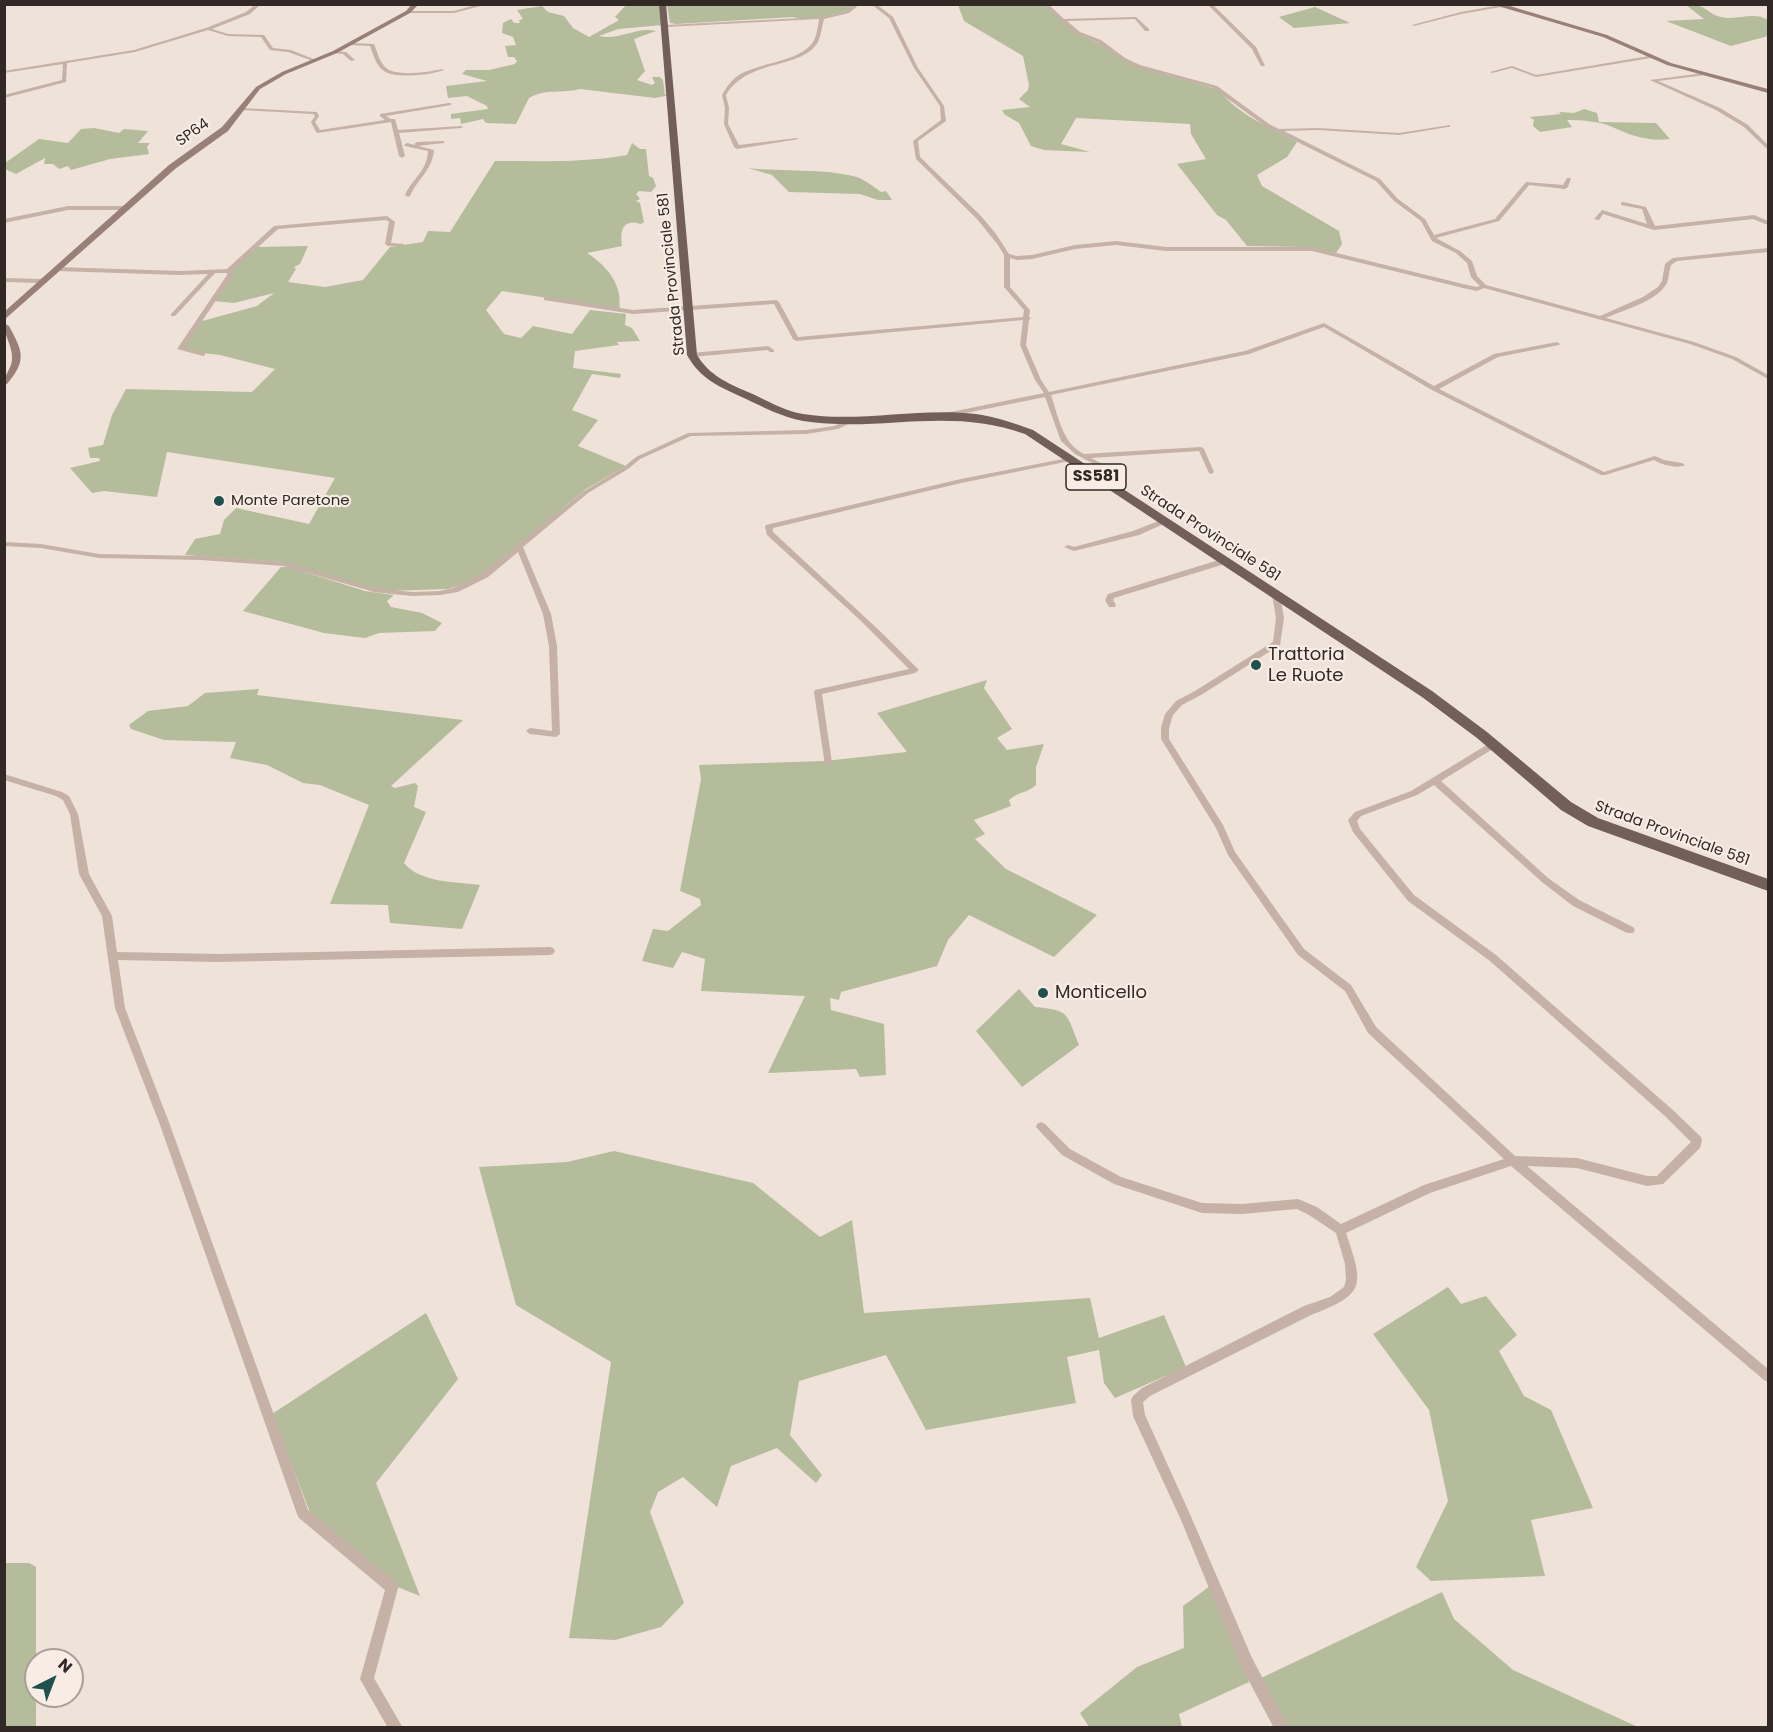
<!DOCTYPE html>
<html>
<head>
<meta charset="utf-8">
<style>
	body { margin:0 }
	#map { position:relative; width:1773px; height:1732px; overflow:hidden; background:#eee2d9; font-family:Poppins,sans-serif }
	canvas { display:block }
	.frame { position:absolute; inset:0; border:6px solid #322926; pointer-events:none }
	.north { position:absolute; left:24px; top:1648px; width:60px; height:60px; box-sizing:border-box; background:#f7ede5; border:2px solid #a89f99; border-radius:50%; rotate:42deg; font-size:16px; font-weight:700; line-height:24px; text-align:center; color:#322926 }
	.north::after { content:''; display:block; margin:auto; width:21px; height:27px; background:#20504e; clip-path:polygon(50% 0,100% 100%,50% 72%,0 100%) }
</style>
</head>
<body>
<div id="map">
<canvas width="1773" height="1732"></canvas>
<div class="frame"></div>
<div class="north">N</div>
</div>
<script>
const ctx = document.querySelector('canvas').getContext('2d');
ctx.lineJoin = 'round';
function fillPath(path, color) { ctx.fillStyle = color; ctx.fill(path, 'evenodd'); }
function stroke(path, color, width, dash) { ctx.strokeStyle = color; ctx.lineWidth = width; ctx.lineCap = dash ? 'butt' : 'round'; ctx.setLineDash(dash || []); ctx.stroke(path); }
function write(font, color, halo, rows, align = 'center') {
  ctx.font = font + ' Poppins,sans-serif'; ctx.lineWidth = 4.5; ctx.setLineDash([]); ctx.textBaseline = 'middle'; ctx.strokeStyle = halo; ctx.fillStyle = color; for (const [text, x, y, turn = 0] of rows) {
    ctx.save(); ctx.translate(x, y); ctx.rotate((+turn || 0) * Math.PI / 180); ctx.textAlign = isNaN(turn) ? turn : align; if (halo) ctx.strokeText(text, 0, 0); ctx.fillText(text, 0, 0); ctx.restore();
  }
}
const green = new Path2D(`
	M626,5H661L663,25L618,29L599,36C619,41 637,26 656,31L634,39L645,71L637,80L652,85L655,83L652,77H660L663,80L665,95H670L655,98L580,89C561,94 546,88 529,98L516,124L486,123L483,119L461,124L460,118L451,119V114L488,109L487,106L467,96L448,98L446,86L487,81L462,74L466,70H489L515,64L517,61L514,57H508L505,46L516,45L513,37L502,33L503,23L511,19L514,23H520L519,20L523,19L517,10L542,6L548,12L564,16L573,28L589,37L619,20L615,17Z
	M667,5H853L851,9C835,15 809,22 793,17L676,24L670,23Z
	M958,5H1044L1077,33L1103,45L1133,65L1219,90C1238,115 1270,127 1297,142L1287,157L1257,175L1262,186L1339,231L1342,244L1336,253L1302,247L1247,246L1226,220L1217,215L1177,164L1206,159L1191,134L1190,124L1076,118L1061,144L1090,152L1044,150L1031,146L1019,123L1004,114L1002,110L1030,107L1019,99L1028,90L1029,85L1023,56L964,21Z
	M1686,5C1708,4 1705,13 1721,17C1737,21 1753,11 1768,20L1767,28L1768,36L1731,46L1666,21L1704,19Z
	M1315,7L1350,23L1294,28L1279,17Z
	M1584,109L1597,113L1599,122L1656,123L1670,139C1647,142 1630,135 1610,126C1598,121 1580,120 1567,120L1572,127L1540,132L1533,126L1534,120L1530,117L1561,114L1559,112L1574,113Z
	M94,128L119,133L124,129L148,131L138,143H150L147,147L149,154L110,159L71,170L68,166L59,169L53,164H44L45,158L16,174L5,169V163L39,139L68,143L81,129Z
	M632,143L640,149H646L649,176L653,178L656,186L651,192L639,191L636,194L640,199L636,201L640,203L644,222L641,224C622,219 620,230 622,246L587,253C602,263 615,275 619,294C620,299 619,304 620,309L502,291L486,310L504,334L521,338L533,326L572,334L590,310L626,314L625,325L632,328L640,341L617,342L619,345L575,351L573,368L621,374L620,378L592,374L572,410L598,420L578,446L626,466L586,489L485,572L466,583L448,589L388,591L367,588L281,562L185,555L195,539L220,534L224,520L236,508L309,524L335,478L167,452L157,497L104,491L92,493L70,468L100,461L99,458H90L88,448L103,445L112,415L126,389L252,392L275,369L220,355L185,351L181,348L195,323L257,306L274,293L234,303L213,301L231,271L256,247L308,246L300,264L294,267L296,269L288,282L325,287L363,280L390,247L423,242L428,231L450,232L495,161C538,161 584,163 627,155Z
	M748,168C783,172 823,168 857,177C865,180 874,187 881,192L886,191L892,200H878L860,194L789,192L772,175Z
	M281,567H289L365,591L394,595L387,601L391,607L422,613L442,623L435,631L379,633L365,638L324,633L243,611Z
	M987,680L984,688L1012,729L997,738L1007,750L1044,744L1036,767V785C1028,793 1017,792 1009,800L1011,806L974,820L985,834L975,839L1006,869L1097,915L1054,957L969,915L948,940L937,966L841,992L839,1000L830,998L831,1010L884,1024L886,1075L860,1077L856,1069L768,1073L805,996L701,991L705,959L682,952L673,968L642,961L653,929L668,931L701,905L700,899L680,891L701,779L699,765L825,761L907,752L877,713Z
	M259,689L257,695L463,720L391,786L395,788L415,783L418,786L414,807L426,812L404,863C420,883 457,882 480,885L462,929L390,923L388,905L330,904L369,805L320,785L303,783L267,765L230,758L236,742L164,740L131,729L129,725L148,711L188,706L205,693Z
	M1019,989L1035,1007C1070,1010 1066,1013 1079,1045L1022,1087L976,1031Z
	M614,1151L753,1183L820,1237L852,1220L864,1313L1090,1298L1099,1338L1164,1315L1186,1367L1115,1398L1104,1383L1099,1350L1067,1357L1076,1403L926,1430L886,1355L799,1381L790,1435L822,1475L816,1483L777,1448L731,1466L717,1507L683,1477L658,1492L650,1512L684,1603L661,1627L615,1640L569,1638L611,1362L516,1305L479,1167L567,1162Z
	M1448,1287L1461,1304L1486,1296L1517,1335L1499,1351L1524,1396L1551,1410L1593,1508L1531,1520L1545,1576L1431,1581L1416,1567L1448,1501L1429,1410L1373,1334Z
	M426,1313L458,1379L376,1483L420,1596L380,1580L311,1515L272,1414Z
	M5,1563H29L36,1567V1727H5Z
	M1210,1586L1249,1682L1179,1714L1182,1727H1089L1080,1713L1137,1667L1184,1648L1183,1606Z
	M1442,1592L1454,1619L1513,1670L1638,1727H1287L1259,1679Z`);
const street = new Path2D(`
	M256,4H261L250,14L212,29L228,34L264,35L273,48L291,50L316,60V62L288,52L270,50L261,37L228,36L208,30L135,52L67,63L66,82L4,98V95L62,80L63,64L4,73V71L134,50L206,28L246,12Z
	M479,4H488L454,13H408L406,12L408,11H454Z
	M855,4H860L849,13L824,19C822,26 821,35 818,42C802,70 748,58 726,95L729,108L728,124L739,145L797,138L799,139L737,149L734,147L724,124L725,108L722,95C726,88 730,82 736,77C757,62 799,63 813,42C817,36 818,26 819,19L666,27L664,26L666,25L822,17L846,11Z
	M871,4H876L893,17L918,68L944,106L946,121L918,141L920,157L981,216L996,234L1009,254L1017,256L1032,255L1075,245L1116,241L1166,247H1312L1463,284L1476,287L1480,286L1471,277L1467,263L1456,253L1432,241L1421,221L1394,201L1376,181L1265,126L1213,88L1136,67L1121,60L1097,42L1076,34L1043,4H1048L1064,19L1136,17L1149,29V31H1145L1135,19L1067,21L1080,32L1101,40L1125,58L1140,65L1217,86L1269,124L1279,129L1318,128L1399,133L1450,125V127H1448L1399,135L1318,130L1284,131L1380,179L1398,199L1425,219L1434,235L1495,219L1526,182L1563,185L1567,178H1571L1568,187L1565,189L1529,185L1499,221L1436,238L1460,251L1472,261L1477,276L1486,285L1600,316L1643,297L1658,287L1662,281L1665,264L1673,258L1768,248V252L1677,261L1671,265C1669,271 1669,278 1667,283C1658,301 1623,310 1606,318L1694,342L1736,357L1768,375V379L1732,359L1690,344L1484,288L1477,291L1463,288L1312,251H1166L1116,245L1075,249L1032,259L1017,260L1010,258V287L1030,310L1029,317L1031,318L1029,320L1026,345L1041,380L1049,392L1245,351L1324,323L1434,386L1494,354L1557,342L1560,344L1559,345L1498,357L1439,389L1604,472L1655,456L1664,460L1682,463L1685,465C1678,469 1662,465 1654,460L1605,475H1601L1432,390L1324,327L1249,354L1051,395C1059,418 1062,443 1084,454L1201,447L1204,449L1214,472L1211,474L1209,473L1199,451L1091,458L1110,468L1118,489L1115,491L1112,489L1105,470L1075,454L1061,441L1045,397L946,417L943,415L946,413L1044,393L1035,380L1020,345L1023,320L796,341L793,339L774,304L633,314L544,300V298L546,297L633,310L776,300L779,302L798,337L1023,317L1024,310L1004,287V255L998,245L977,219L916,159L913,141L941,120L940,106L914,68L889,18Z
	M1207,4H1212L1256,47L1265,66H1261L1252,49Z
	M1500,5L1501,7L1461,14L1414,26L1412,25L1461,12Z
	M351,43L374,44C377,51 379,60 384,66C394,78 429,72 442,69L444,70C432,75 395,79 384,71C376,66 373,54 370,46L349,45Z
	M336,51L346,52L355,60L351,61L343,54L334,53Z
	M1649,56L1651,58L1536,77L1512,68L1492,73L1490,72L1512,66L1536,75Z
	M1704,73L1706,75L1658,81L1720,108L1748,125L1768,145V148H1766L1744,127L1716,110L1650,80Z
	M449,103H451V105L386,116L391,119H395L398,130L461,126L463,127L461,128L399,133L405,156L402,158L399,156L391,122L318,133L316,132L311,122L315,116L313,114L241,110L239,109L241,108L317,112L319,116L315,122L320,130L385,120L380,116V114Z
	M442,141H444V143L417,146L414,144L417,142Z
	M407,143L434,150C432,171 418,178 410,196L408,197L405,195C413,178 427,171 428,151L405,146L404,145Z
	M1623,202L1646,207L1655,226L1754,215L1768,221V225L1753,219L1654,230L1603,214L1599,220L1594,219L1602,210L1647,224L1642,209L1621,205V203Z
	M68,206H125L128,208L125,210H68L4,223V219Z
	M387,216L395,222L391,243L404,244V246H388L385,244L389,222L386,220L278,229L232,271L233,275L184,348L205,353V355L203,356L177,349L227,275V273H215L175,316H171V314L208,274L180,275L57,271L54,269L57,267L180,271L227,269L274,226Z
	M4,278L42,279L45,281L42,283L4,282Z
	M768,346L774,350V352H770L767,350L692,357L689,355L692,353Z
	M855,417L858,419L857,420L838,429L806,434L691,436L640,459L628,469L588,493L523,547L551,614L557,646L560,734L556,737L530,734L526,731L530,728L552,731L549,646L543,614L518,552L488,577L458,592L440,595L412,596L374,592L284,566L201,560L99,558L41,548L4,546V542L41,544L99,554L201,556L284,562L374,588L412,592L440,591L453,588L482,573L584,491L624,467L636,457L688,433L806,430L834,426Z
	M1068,458L1071,460L1070,461L961,483L773,528V532L882,633L919,670L915,673L822,694L832,763L828,766L825,765L814,692L815,690L909,669L859,619L767,535L765,527L766,525L961,479Z
	M1161,520H1164L1168,522L1139,535L1074,551L1064,547L1068,545L1074,547L1133,531Z
	M1222,559H1228L1229,561L1228,563L1114,598L1113,600L1116,605L1115,607H1109L1105,600L1108,594Z
	M1273,593H1276L1280,595L1284,618L1280,645L1201,695L1182,705L1173,715L1169,728V739L1223,825L1235,852L1304,949L1351,985L1376,1027L1515,1156L1577,1158L1647,1176H1657L1691,1142L1666,1117L1490,961L1408,901L1353,832L1348,820L1355,812L1411,791L1490,743H1496L1497,745L1496,747L1441,781L1548,878L1579,900L1633,927L1635,930L1633,933H1627L1573,906L1542,882L1434,785L1417,795L1361,816L1357,821L1360,829L1414,895L1496,955L1674,1111L1701,1137L1702,1140L1700,1148L1663,1184L1647,1186L1577,1168L1527,1166L1768,1369V1382L1764,1380L1511,1166L1430,1193L1346,1233C1364,1286 1366,1294 1311,1315L1150,1396L1143,1402L1145,1415L1189,1512L1252,1658L1289,1728H1274L1242,1668L1181,1520L1133,1416L1131,1400L1133,1396L1142,1388L1304,1306L1330,1297L1344,1287L1346,1280L1345,1264L1336,1233L1309,1215L1297,1209L1242,1214L1202,1213L1114,1184L1062,1155L1036,1127L1037,1124L1041,1122L1045,1124L1070,1149L1121,1177L1202,1203L1242,1204L1298,1199L1317,1207L1341,1224L1424,1185L1504,1159L1368,1033L1345,991L1298,955L1228,855L1216,828L1161,739V728L1165,714L1176,701L1195,691L1273,642L1276,618L1272,595Z
	M4,774L62,792L69,796L78,814L89,874L112,916L117,952L219,954L550,947L553,948L555,951L553,954L550,955L219,962L118,960L125,1008L170,1125L308,1510L397,1583L398,1588L374,1678L403,1728H388L360,1679L385,1590L299,1518L297,1514L160,1125L115,1008L102,916L79,874L70,814L63,800L56,796L4,780Z`);
const secondary = new Path2D(`
	M412,4H419L410,13L337,53L286,74L260,89L228,131L175,169L4,320V312L169,165L222,127L256,87L282,72L333,51L406,11Z
	M1491,4H1503L1607,35L1671,63L1768,89V93L1667,65L1603,37Z
	M4,323L9,326C23,352 27,360 7,384L4,385C4,373 13,368 12,357C12,345 4,336 4,323Z`);
const primary = new Path2D(`
	M659,4H666L697,355C709,375 727,383 748,392C765,399 783,411 803,414C860,423 918,407 976,414C996,417 1014,423 1033,430L1432,691L1487,732L1571,802L1598,818L1768,879V891L1588,826L1561,810L1477,738L1422,697L1025,434C947,406 881,433 803,421C782,417 763,407 744,398C720,387 700,379 687,355Z`);
const markers = [
	[219,501,6,"#20504e"],
	[1256,665,6,"#20504e"],
	[1043,993,6,"#20504e"]
];
const farStreetnames = [
	["SP64",193,133,-35],
	["Strada Provinciale 581",672,274,-96],
	["Strada Provinciale 581",1210,534,33],
	["Strada Provinciale 581",1672,834,20]
];
const farPoinames = [
	["Monte Paretone",231,501]
];
const shields = [
	[1096,477,60]
];
const shieldNames = [
	["SS581",1096,477]
];
const poiNames = [
	["Trattoria",1268,655],
	["Le Ruote",1268,676],
	["Monticello",1055,993]
];
fillPath(green, '#b4bc9b');
fillPath(street, '#c5b1a6');
fillPath(secondary, '#988078');
fillPath(primary, '#735f59');
for (const [x, y, r, color] of markers) { const dot = new Path2D(); dot.arc(x, y, r, 0, 2 * Math.PI); ctx.fillStyle = color; ctx.fill(dot); stroke(dot, '#f7ede5', 2); }
write('15px', '#322926', '#f7ede5', farStreetnames);
write('15px', '#322926', '#f7ede5', farPoinames, 'left');
for (const [x, y, w] of shields) { const box = new Path2D(); box.roundRect(x - w / 2, y - 13, w, 26, 4.5); ctx.fillStyle = '#f7ede5'; ctx.fill(box); stroke(box, '#322926', 1.5); }
write('bold 16px', '#322926', null, shieldNames);
write('18px', '#322926', '#f7ede5', poiNames, 'left');
</script>
</body>
</html>
